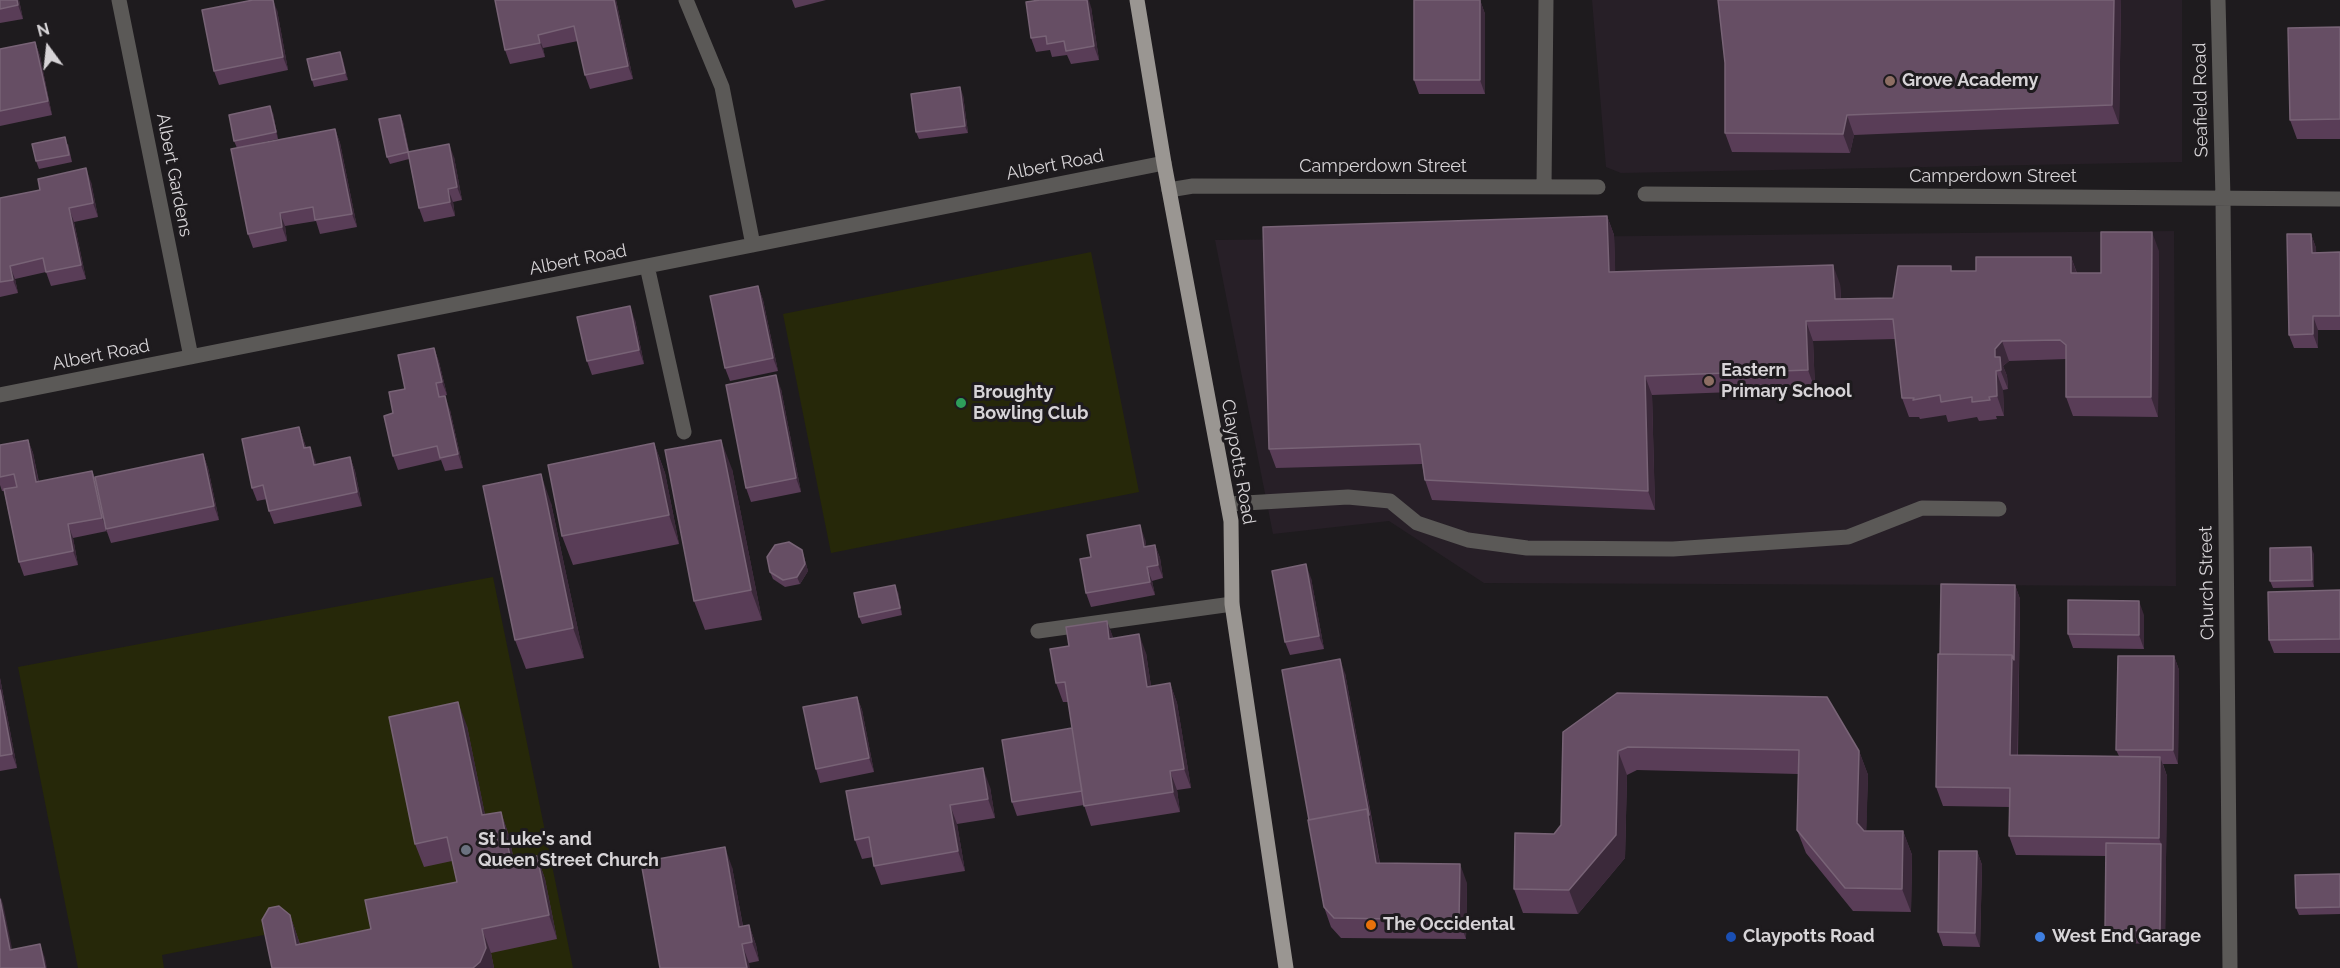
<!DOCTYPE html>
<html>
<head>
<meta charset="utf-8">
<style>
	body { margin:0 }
	#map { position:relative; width:2340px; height:968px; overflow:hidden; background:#1e1b1e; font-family:Raleway,sans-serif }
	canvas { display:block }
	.north { position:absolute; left:18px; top:18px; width:60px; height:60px; -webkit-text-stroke:4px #1e1b1e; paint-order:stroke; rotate:345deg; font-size:16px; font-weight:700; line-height:24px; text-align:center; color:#d7d4d7 }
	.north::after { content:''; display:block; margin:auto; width:21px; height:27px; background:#d7d4d7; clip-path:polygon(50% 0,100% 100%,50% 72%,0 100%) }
</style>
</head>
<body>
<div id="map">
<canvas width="2340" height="968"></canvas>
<div class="north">N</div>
</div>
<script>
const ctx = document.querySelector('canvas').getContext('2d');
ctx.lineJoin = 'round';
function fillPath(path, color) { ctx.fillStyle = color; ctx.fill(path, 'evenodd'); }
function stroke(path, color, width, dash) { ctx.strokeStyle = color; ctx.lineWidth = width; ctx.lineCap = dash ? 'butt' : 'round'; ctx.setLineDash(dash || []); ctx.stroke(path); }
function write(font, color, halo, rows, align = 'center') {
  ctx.font = font + ' Raleway,sans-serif'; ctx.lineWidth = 6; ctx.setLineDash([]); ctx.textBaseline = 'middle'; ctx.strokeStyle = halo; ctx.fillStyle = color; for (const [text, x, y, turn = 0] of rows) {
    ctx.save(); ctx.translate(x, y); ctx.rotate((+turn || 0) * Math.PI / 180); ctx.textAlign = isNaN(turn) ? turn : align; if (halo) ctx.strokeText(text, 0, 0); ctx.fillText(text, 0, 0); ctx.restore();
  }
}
const built = new Path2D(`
	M1592,0H2182V162L1621,173L1606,167Z
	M2174,231L2176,586L1484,583L1389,521L1273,534L1215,240Z`);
const green = new Path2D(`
	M1091,252L1139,492L831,553L783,314Z
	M493,577L573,968H276L269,934L162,955L164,968H78L18,667Z`);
const minor = new Path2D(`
	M119,0L191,357
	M686,0L722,87L753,245
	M2218,0L2223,198L2230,968
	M1544,187L1546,0
	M1169,190L1193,186L1598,187
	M1645,194L2340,199
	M647,266L684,432
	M0,395L1164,163
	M1228,504L1348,497L1390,501L1417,523L1468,540L1527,548L1673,549L1848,537L1922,508L1999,509
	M1038,631L1232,604`);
const major = new Path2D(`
	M1137,0L1164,163L1231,521L1232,604L1286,968`);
const wall = new Path2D(`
	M0,0H19L23,19L0,23Z
	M495,0H616L633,79L590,89L585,75L578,41L543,48L545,57L510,64L505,50Z
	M792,0H826L795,8Z
	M1480,0L1485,14V94H1419L1414,80Z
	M2121,0L2119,124L1854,135L1850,153L1732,152L1725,133V63Z
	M1091,7L1099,60L1071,64L1067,55L1052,57L1050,50L1036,52L1031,38Z
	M277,10L288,70L219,85L214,71Z
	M2340,27V139H2297L2290,120Z
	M35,42L40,56L52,115L0,126V49Z
	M340,52L348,80L314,87L312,80Z
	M963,95L968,133L919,139L916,132Z
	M273,113L278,139L255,144L335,129L340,143L357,227L320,234L316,221L285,226L287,241L253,248L248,234L237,148L234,141Z
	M400,115L403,122L409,151L454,157L462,200L453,202L455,216L424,222L419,208L409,159L390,164L387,157Z
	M68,144L72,162L39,169L36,161Z
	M91,182L98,217L74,222L86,279L51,286L46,272L15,279L18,293L0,297V198L40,190Z
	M1607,216L1614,235L1615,272L1840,284L1841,299L1893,298L1953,271H1976L2071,257L2077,273H2101L2159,251L2158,417L2073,416L2066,397V359L2009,361L2003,366L2007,376L2008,389L2003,390L2004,416H1996L1997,419L1979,421L1977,417L1948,422L1946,415L1920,419L1919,417H1909L1902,398L1895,339L1813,341L1815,389L1652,395L1655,510L1432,500L1425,480L1422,464L1276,468L1269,449Z
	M2311,234L2316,248V252H2340V330H2318V348H2294L2289,335Z
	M758,286L763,300L778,371L730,381L725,368Z
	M635,320L644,364L592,375L587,361Z
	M434,348L439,362L447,395L441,397L450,410L463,468L445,471L441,460L398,470L393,456V413L405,389Z
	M781,389L801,492L751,502L746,488Z
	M299,427L306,447L315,460L316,465L350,457L355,471L362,506L274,524L269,511L267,499L257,501L252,488Z
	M28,440L33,453L39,482L92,471L96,481L203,454L208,468L219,520L111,543L106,529L104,516L107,531L73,538L78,565L24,576L19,562L4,491H2L0,485V445Z
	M654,443L665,473L679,544L573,565L562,536Z
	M732,469L762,620L705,630L694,601Z
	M551,503L584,658L526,669L515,640Z
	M1145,539L1146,546L1155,545L1160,558L1163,578L1152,581L1155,595L1091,607L1086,593L1091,557Z
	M802,550L808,571L800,584L785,587L773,579L770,572Z
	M2314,554V587L2273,588L2270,581Z
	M1311,578L1324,649L1290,655L1285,642Z
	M2015,585L2020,599L2018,755L2119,756L2116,750L2174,656L2179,670L2178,764H2163L2167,776L2165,944L2110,943L2105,930L2106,856L2016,855L2009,836L2010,807L1943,806L1936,787Z
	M2340,590V653H2274L2269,640Z
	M898,592L902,615L862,624L859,617Z
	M2144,615V649L2073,648L2068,634Z
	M1107,621L1113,638L1146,653L1151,686L1170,683L1177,703L1191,788L1177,790L1180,812L1091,826L1084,805L1017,816L1012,802L1072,728L1068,702H1063L1056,683L1069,646Z
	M1345,673L1380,863L1467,883L1466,939L1341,938L1331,927L1324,907L1309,820Z
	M0,678L17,768L0,771Z
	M857,697L862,710L874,772L820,783L816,769Z
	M467,726L485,815L501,812L509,836L514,861L537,856L545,879L557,939L491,953L494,968H272L290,915L300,944L371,929L457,882L452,861L424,867L415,844Z
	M1563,732L1859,751L1868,775L1866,831H1903L1912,855L1911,912L1853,911L1806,853L1797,830L1798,774L1637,770L1627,775L1625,858L1578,914L1523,913L1514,889L1561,825Z
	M990,787L995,818L957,824L965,871L881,885L874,866L873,857L862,859L855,840Z
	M1977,851L1982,865L1980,947L1943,946L1938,932Z
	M732,867L743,926L749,925L756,945L759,961L749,963L660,968Z
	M2340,874V914L2299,915L2296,908Z`);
const shadedWall = new Path2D(`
	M17,0H19L23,19L18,5Z
	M273,0L277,10L288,70L283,57Z
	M614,0H616L633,79L628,66Z
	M1087,0H1089L1091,7L1099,60L1094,46Z
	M1480,0L1485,14V94L1480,80Z
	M2114,0H2121L2119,124L2112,105Z
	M538,35L543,48L545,57L540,43Z
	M35,42L40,56L52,115L48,101Z
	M340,52L343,59L348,80L345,73Z
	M960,87L963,95L968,133L965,126Z
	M270,106L273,113L278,139L276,132Z
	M400,115L403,122L410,159L408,152Z
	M1847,115L1854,135L1850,153L1843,134Z
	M335,129L340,143L357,227L352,214Z
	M449,144L454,157L462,200L457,187Z
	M86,168L91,182L98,217L93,203Z
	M448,189L453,202L455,216L450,202Z
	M69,208L74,222L86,279L81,265Z
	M280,213L285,226L287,241L282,227Z
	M1607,216L1614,235L1616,292L1609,272Z
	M2152,232L2159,251L2158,417L2151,397Z
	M2311,234L2316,248L2317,266L2312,253Z
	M2071,257L2078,277L2071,273Z
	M1833,265L1840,284L1842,318L1835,299Z
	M10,266L15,279L18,293L13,280Z
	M758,286L763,300L778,371L773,358Z
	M630,306L635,320L644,364L639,350Z
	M2313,316L2318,330V348L2313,334Z
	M1806,321L1813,341L1815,389L1808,370Z
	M2002,341L2009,361L2003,366L2007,376L2008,389L1995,357V349Z
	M434,348L439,362L447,395L442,382Z
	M1996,371L2003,390L2004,416L1997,396Z
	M776,375L781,389L801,492L796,478Z
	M1645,376L1652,395L1655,510L1648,491Z
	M445,396L450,410L463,468L458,454Z
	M299,427L304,441L309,461L304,448Z
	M28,440L33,453L41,496L36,482Z
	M721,440L732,469L762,620L751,590Z
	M654,443L665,473L679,544L669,515Z
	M310,447L315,460L319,479L314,465Z
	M203,454L208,468L219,520L214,506Z
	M350,457L355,471L362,506L357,492Z
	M92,471L97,485L107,531L102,518Z
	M541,474L551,503L584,658L573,628Z
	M68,524L73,538L78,565L73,551Z
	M1140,525L1145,539L1149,561L1144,547Z
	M1155,545L1160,558L1163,578L1158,565Z
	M2311,547L2314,554V587L2312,580Z
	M802,550L808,571L800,584L797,577Z
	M1306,564L1311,578L1324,649L1319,636Z
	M1147,567L1152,581L1155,595L1150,582Z
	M895,585L898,592L902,615L900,608Z
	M2015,585L2020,599L2017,774L2010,755L2012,655Z
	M2139,601L2144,615V649L2139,635Z
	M1107,621L1114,640L1109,639Z
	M1139,634L1146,653L1154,706L1147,687Z
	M2174,656L2179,670L2178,764L2173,750Z
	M1340,659L1345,673L1383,882L1376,863Z
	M0,678L17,768L12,754L0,690Z
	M1170,683L1177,703L1191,788L1184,769Z
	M857,697L862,710L874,772L869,758Z
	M458,702L467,726L490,839L482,815Z
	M1618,751L1627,775L1625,858L1578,914L1569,890Z
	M1859,751L1868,775L1866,846L1857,823Z
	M2160,757L2167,776L2165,944L2160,931L2161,844L2159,838Z
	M983,768L990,787L995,818L988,799Z
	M1170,771L1177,790L1180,812L1173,792Z
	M950,805L957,824L965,871L958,851Z
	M501,812L509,836L519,885L511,861Z
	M1903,831L1912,855L1911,912L1902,889Z
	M725,847L732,867L746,943L739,927Z
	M1977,851L1982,865L1980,947L1975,933Z
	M537,856L545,879L557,939L549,915Z
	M1460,864L1467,883L1466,939L1459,920Z
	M0,895L3,904L15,963L10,950Z
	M290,915L298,938L305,968L296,945Z
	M749,925L756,945L759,961L752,942Z
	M482,929L491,953L494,968H473Z
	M40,944L45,958L47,968H45Z
	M742,944L749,963L750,968H747Z`);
const building = new Path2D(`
	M0,0H17L18,5L0,9Z
	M253,0H273L283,57L214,71L202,10Z
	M495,0H614L628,66L585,75L574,26L538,35L540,43L505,50Z
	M1040,0H1087L1094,46L1066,51L1064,41L1047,44L1046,36L1031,38L1026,2Z
	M1414,0H1480V80H1414Z
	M1718,0H2114L2112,105L1847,115L1843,134L1725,133V63Z
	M2340,27V119L2290,120L2288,28Z
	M35,42L48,101L0,111V49Z
	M340,52L345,73L312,80L307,59Z
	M960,87L965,126L916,132L911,94Z
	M270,106L276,132L234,141L229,115Z
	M400,115L408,152L387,157L379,119Z
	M335,129L352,214L315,220L313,207L280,213L282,227L248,234L231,149Z
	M65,137L69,155L36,161L32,144Z
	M449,144L457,187L448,189L450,202L419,208L408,152Z
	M86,168L93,203L69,208L81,265L46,272L43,258L10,266L13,280L0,282V198L40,190L38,179Z
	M1607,216L1609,272L1833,265L1835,299L1893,298L1898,266H1951V271H1976V257H2071V273H2101V232H2152L2151,397H2066V345L2060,340L2002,341L1995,349V357H2000L2001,370L1996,371L1997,396L1989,397L1990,400L1972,402V397L1941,402L1940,395L1913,400L1914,398H1902L1893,319L1806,321L1808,370L1645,376L1648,491L1425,480L1420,444L1269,449L1263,227Z
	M2287,234H2311L2312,253L2340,252V316H2313V334L2289,335Z
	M758,286L773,358L725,368L710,296Z
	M630,306L639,350L587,361L577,317Z
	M434,348L442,382L436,383L439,397L445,396L458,454L440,458L437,446L393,456L384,416L393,413L389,392L405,389L398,355Z
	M776,375L796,478L746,488L726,385Z
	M299,427L304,448L310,447L314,465L350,457L357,492L269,511L263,485L252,488L242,439Z
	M28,440L36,482L92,471L102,518L68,524L73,551L19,562L4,489L17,487L14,474L0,477V445Z
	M721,440L751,590L694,601L665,450Z
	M654,443L669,515L562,536L548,465Z
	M203,454L214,506L106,529L95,477Z
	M541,474L573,628L515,640L483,486Z
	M1140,525L1144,547L1155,545L1158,565L1147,567L1150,582L1086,593L1080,559L1091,557L1087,535Z
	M789,542L802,550L805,564L797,577L783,580L770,572L767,557L775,545Z
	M2311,547L2312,580L2270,581V548Z
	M1306,564L1319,636L1285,642L1272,571Z
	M1941,584L2015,585L2014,660L2012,655L1940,654Z
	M895,585L900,608L859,617L854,593Z
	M2340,590V639L2269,640L2268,592Z
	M2068,600L2139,601V635L2068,634Z
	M1107,621L1109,639L1139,634L1147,687L1170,683L1184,769L1170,771L1173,792L1084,806L1065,682L1056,683L1050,649L1069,646L1066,627Z
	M1938,654L2012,655L2010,755L2160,757L2159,838L2009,836L2010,788L1936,787Z
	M2118,656H2174L2173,750H2116Z
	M1340,659L1369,815L1367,809L1309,820L1282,670Z
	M0,690L12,754L0,756Z
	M1617,693L1827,697L1859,751L1857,823L1864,831H1903L1902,889L1845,888L1797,830L1799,750L1628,747L1618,751L1616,835L1569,890L1514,889L1515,833L1554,834L1561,825L1563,732Z
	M857,697L869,758L816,769L803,707Z
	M458,702L482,815L501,812L511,861L537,856L549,915L482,929L486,948L480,962L473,968H272L262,920L269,908L279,906L290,915L296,945L371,929L365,900L457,882L447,837L415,844L389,717Z
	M1072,728L1082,791L1012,802L1002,740Z
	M983,768L988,799L950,805L958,851L874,866L869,837L855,840L846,791Z
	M1367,809L1376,863L1460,864L1459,920L1334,918L1324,907L1308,820Z
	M2106,843L2161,844L2160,931L2105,930Z
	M725,847L739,927L749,925L752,942L742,944L747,968H660L641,862Z
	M1939,851H1977L1975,933L1938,932Z
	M2340,874V907L2296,908L2295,875Z
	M0,899L10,950L40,944L45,968H0Z`);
const markers = [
	[1890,81,6,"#8d6e63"],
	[1709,381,6,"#8d6e63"],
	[961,403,6,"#2e9e5b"],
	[466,850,6,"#6b7280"],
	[1371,925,6,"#e8710a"],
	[1731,937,6,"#1a4fb4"],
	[2040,937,6,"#3f7fe0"]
];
const poiNames = [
	["Grove Academy",1902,81],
	["Eastern",1721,371],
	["Primary School",1721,392],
	["Broughty",973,393],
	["Bowling Club",973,414],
	["St Luke's and",478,840],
	["Queen Street Church",478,861],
	["The Occidental",1383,925],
	["Claypotts Road",1743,937],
	["West End Garage",2052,937]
];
const streetNames = [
	["Seafield Road",2201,100,-91],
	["Albert Road",1055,165,-11],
	["Camperdown Street",1383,167],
	["Albert Gardens",174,175,79],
	["Camperdown Street",1993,177],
	["Albert Road",578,260,-11],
	["Albert Road",101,355,-11],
	["Claypotts Road",1238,462,80],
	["Church Street",2207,583,-91]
];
fillPath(built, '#271f27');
fillPath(green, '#262809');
stroke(minor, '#5b5957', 15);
stroke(major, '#9a9692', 15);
fillPath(wall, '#593d57');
fillPath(shadedWall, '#3b293a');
fillPath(building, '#664e64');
stroke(building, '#786376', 1.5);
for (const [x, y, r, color] of markers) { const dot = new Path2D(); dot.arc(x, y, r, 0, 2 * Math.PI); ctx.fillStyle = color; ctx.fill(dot); stroke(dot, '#1e1b1e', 2); }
write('bold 18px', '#d7d4d7', '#1e1b1e', poiNames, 'left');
write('18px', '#d7d4d7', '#1e1b1e', streetNames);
</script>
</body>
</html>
